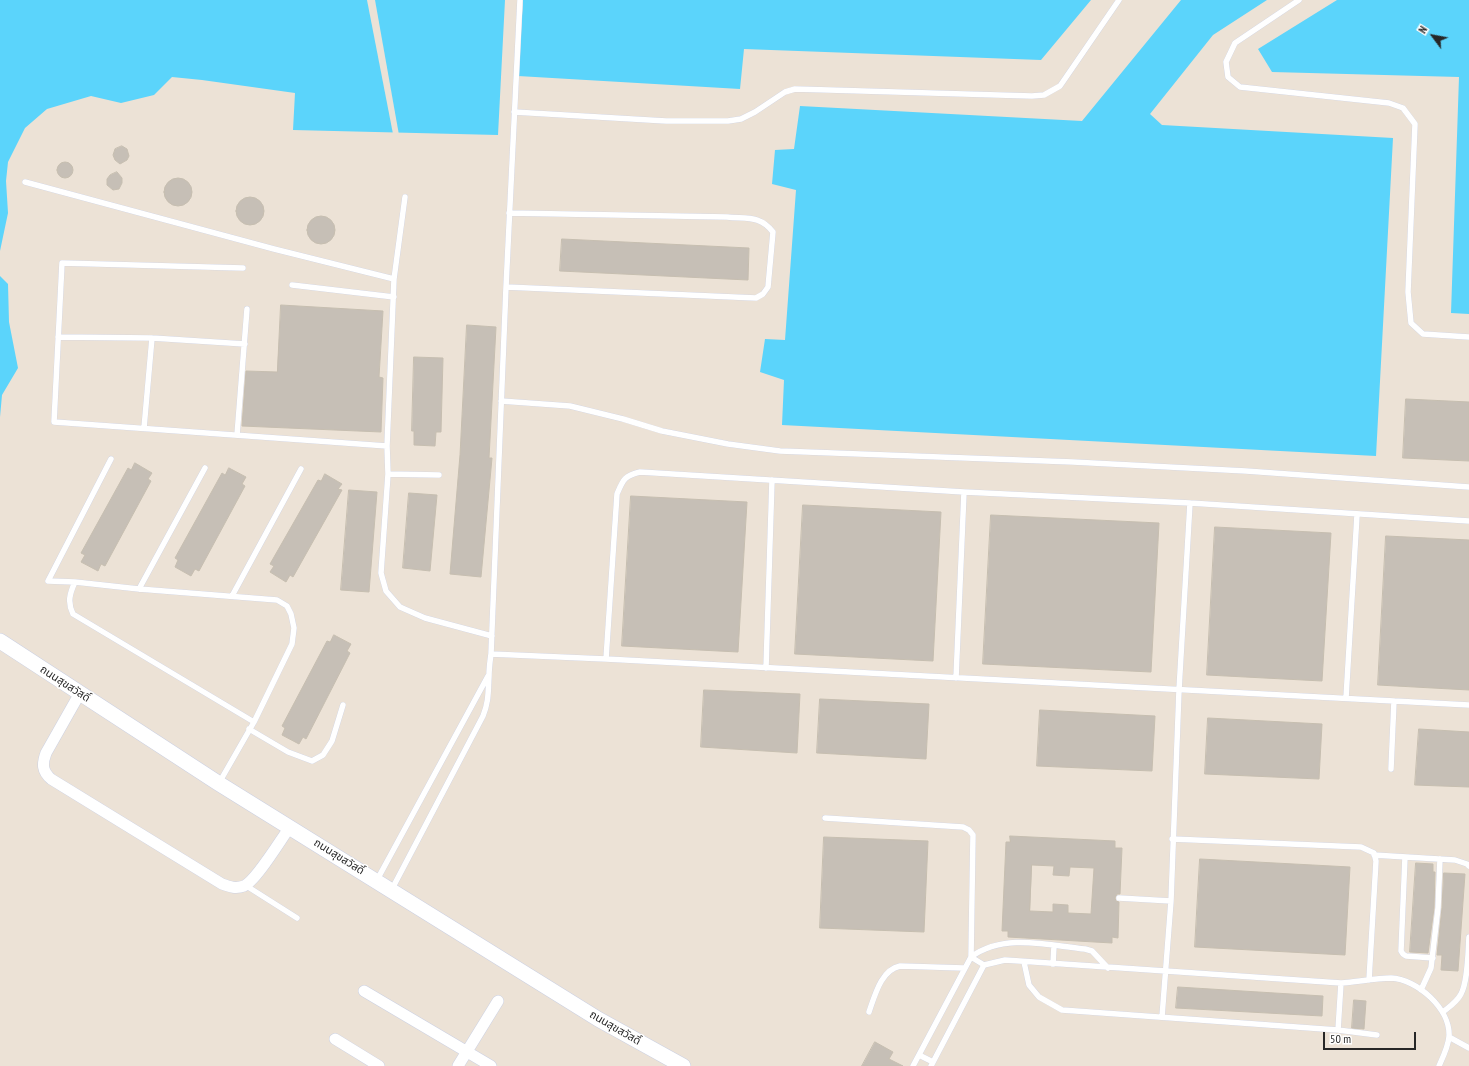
<!DOCTYPE html>
<html>
<head>
<meta charset="utf-8">
<style>
	body { margin:0 }
	#map { position:relative; width:1469px; height:1066px; overflow:hidden; background:#ece2d6; font-family:"PT Sans Narrow",sans-serif }
	canvas { display:block }
	.north { position:absolute; left:1413px; top:16px; width:40px; height:40px; -webkit-text-stroke:3px #fff; paint-order:stroke; rotate:302deg; font-size:11px; font-weight:700; line-height:16px; text-align:center; color:#272727 }
	.north::after { content:''; display:block; margin:auto; width:14px; height:18px; background:#272727; clip-path:polygon(50% 0,100% 100%,50% 72%,0 100%) }
	.scale { position:absolute; left:1323px; top:1032px; width:93px; height:18px; box-sizing:border-box; border:2px solid #272727; border-top:0; padding-left:5px; font-size:12px; line-height:14px; white-space:nowrap; color:#272727; -webkit-text-stroke:3px #fff; paint-order:stroke }
</style>
</head>
<body>
<div id="map">
<canvas width="1469" height="1066"></canvas>
<div class="north">N</div>
<div class="scale">50 m</div>
</div>
<script>
const ctx = document.querySelector('canvas').getContext('2d');
ctx.lineJoin = 'round';
function fillPath(path, color) { ctx.fillStyle = color; ctx.fill(path, 'evenodd'); }
function stroke(path, color, width, dash) { ctx.strokeStyle = color; ctx.lineWidth = width; ctx.lineCap = dash ? 'butt' : 'round'; ctx.setLineDash(dash || []); ctx.stroke(path); }
function write(font, color, halo, rows, align = 'center') {
  ctx.font = font + ' "PT Sans Narrow","Noto Sans Thai",sans-serif'; ctx.lineWidth = 3; ctx.setLineDash([]); ctx.textBaseline = 'middle'; ctx.strokeStyle = halo; ctx.fillStyle = color; for (const [text, x, y, turn = 0] of rows) {
    ctx.save(); ctx.translate(x, y); ctx.rotate((+turn || 0) * Math.PI / 180); ctx.textAlign = isNaN(turn) ? turn : align; if (halo) ctx.strokeText(text, 0, 0); ctx.fillText(text, 0, 0); ctx.restore();
  }
}
const water = new Path2D(`
	M0,0H505L498,135L293,130L295,93L202,80L172,77L154,95L121,103L91,96L47,109L25,128L8,162L6,181L8,213L0,251Z
	M523,0H1091L1041,60L744,49L740,89L518,76Z
	M1181,0H1267L1213,35L1150,114L1162,125L1393,138L1376,456L782,425L784,380L760,372L765,339L785,340L796,190L772,184L775,150L794,149L800,106L1082,121Z
	M1337,0H1469V314L1451,313L1459,77L1272,72L1258,49Z
	M0,276L8,284L9,322L18,368L2,395L0,417Z`);
const pier = new Path2D(`
	M367,0H375L399,135L393,134Z`);
const building = new Path2D(`
	M122,146L127,149L129,156L127,160L120,164L115,160L113,155L115,149Z
	M57 170a8 8 0 1 1 16 0a8 8 0 1 1-16 0Z
	M117,172L122,178V183L119,189L113,190L107,185V179L110,175Z
	M164 192a14 14 0 1 1 28 0a14 14 0 1 1-28 0Z
	M236 211a14 14 0 1 1 28 0a14 14 0 1 1-28 0Z
	M307 230a14 14 0 1 1 28 0a14 14 0 1 1-28 0Z
	M562,239L749,248L748,280L560,271Z
	M281,305L383,311L379,377L383,378L381,432L242,426L246,371L277,372Z
	M467,325L496,327L489,458H492L481,577L450,574L460,455Z
	M414,357L443,358L441,432H436L435,446L414,445V431H412Z
	M1406,399L1469,402V461L1403,458Z
	M135,463L152,473L148,479L151,481L105,566L101,564L98,571L81,562L85,555L81,553L128,468L131,470Z
	M229,468L246,477L242,484L245,486L199,571L195,569L191,576L175,567L178,560L175,558L222,473L225,475Z
	M325,474L342,484L338,489L342,490L293,577L290,575L286,582L270,572L274,566L270,564L318,480L321,481Z
	M349,490L377,492L369,592L341,590Z
	M409,493L437,495L430,571L403,568Z
	M631,496L747,502L738,652L622,646Z
	M803,505L941,512L933,661L795,654Z
	M991,515L1159,523L1151,672L983,664Z
	M1215,527L1331,533L1322,681L1207,675Z
	M1386,536L1469,540V690L1378,685Z
	M334,635L351,644L347,651L350,653L306,739L303,737L299,744L282,735L285,728L282,726L327,641L330,642Z
	M704,690L800,694L797,753L701,747Z
	M820,699L929,704L926,759L817,753Z
	M1040,710L1155,716L1152,771L1037,766Z
	M1208,718L1322,724L1319,779L1205,774Z
	M1419,729L1469,732V787L1415,785Z
	M1010,836L1115,841V848H1122L1120,894H1117L1115,898L1116,901L1119,902L1118,938L1112,937V943L1008,937V931H1002L1006,842H1010ZM1032,865L1054,866L1053,875L1069,876L1070,867L1094,868L1091,914L1068,913V905L1053,904V912L1030,911Z
	M824,837L928,841L924,932L820,928Z
	M1200,859L1350,867L1345,955L1195,947Z
	M1416,863L1433,864V872H1435L1434,908L1428,953L1410,952Z
	M1444,873L1465,874L1458,971L1441,970L1442,955H1437L1442,908Z
	M1178,987L1323,996L1322,1016L1176,1008Z
	M1354,1000L1366,1001L1364,1029L1352,1028Z
	M875,1042L893,1052L889,1059L903,1066H862Z`);
const lane = new Path2D(`
	M1299,0L1235,43L1226,62L1228,77L1240,87L1389,103L1403,108L1415,124L1408,292L1411,323L1423,334L1469,337
	M514,112L666,121H728L741,119L755,112L785,92L795,89L1032,96L1044,95L1060,86L1119,0
	M25,182L274,249L394,279
	M405,197L394,279L387,446L388,474L381,573L386,591L400,607L425,618L492,636
	M243,268L62,263L54,422L387,446
	M292,285L394,297
	M506,287L756,298L763,294L768,287L773,232C760,215 747,219 727,217L509,213
	M58,337L152,338L245,344
	M501,401L570,406L623,419L662,431L728,444L780,451L1073,462L1246,471L1469,487
	M144,428L152,338
	M237,435L247,309
	M111,459L48,581L75,582L139,589L277,600L287,606L291,614L294,628L292,644L254,722L219,783
	M388,474L439,475
	M75,582C70,593 67,602 73,614L254,722
	M139,589L205,468
	M232,596L301,469
	M491,654L506,287L520,0
	M606,659L617,494C623,480 624,476 640,472L964,492L1190,503L1469,521
	M766,668L772,480
	M956,678L964,492
	M1346,698L1357,515
	M249,729L288,752L312,761L323,755L332,741L343,705
	M1391,769L1394,701
	M825,818L963,827L969,830L973,835L971,957
	M1172,839L1361,847L1374,853L1376,861L1369,980
	M1374,855L1455,860L1467,864L1469,866
	M1405,857L1401,951L1403,954L1406,956L1433,958
	M377,880L488,676
	M245,885L297,918
	M392,889L483,716C489,701 488,692 489,676C489,669 490,661 491,654L606,659L1469,705
	M1119,898L1171,901
	M971,957L984,965L1005,960L1341,983C1357,982 1375,978 1391,978C1417,979 1451,1009 1449,1037C1448,1047 1443,1057 1439,1066
	M1024,962L1029,985L1039,997L1062,1010L1338,1030L1341,983
	M1053,964L1054,946
	M1421,990L1431,968L1438,908L1440,859
	M869,1012C875,995 881,970 900,966L964,968
	M1443,1012C1449,1007 1457,1002 1461,994C1468,981 1468,952 1469,937
	M1162,1017L1171,901L1179,690L1190,503
	M1338,1030L1377,1035
	M1449,1037L1469,1048
	M919,1055L933,1062
	M913,1066L971,957C1004,933 1047,945 1085,949L1092,951L1108,968
	M931,1066L984,965`);
const street = new Path2D(`
	M80,693L46,753C42,764 42,771 51,779L222,884C230,887 236,889 244,886C256,881 281,839 290,827
	M364,991L491,1066
	M335,1039L379,1066
	M458,1066L498,1001`);
const secondary = new Path2D(`
	M0,641L218,783L598,1019L683,1066`);
const streetNames = [
	["ถนนสุขสวัสดิ์",65,684,33],
	["ถนนสุขสวัสดิ์",339,857,32],
	["ถนนสุขสวัสดิ์",615,1028,30]
];
fillPath(water, '#5bd4fb');
fillPath(pier, '#ece2d6');
fillPath(building, '#c6bfb6');
stroke(building, '#c6beb0', 1);
stroke(lane, '#cbd0e2', 6);
stroke(street, '#cbd0e2', 12);
stroke(secondary, '#cbd0e2', 16);
stroke(lane, '#fff', 5.5);
stroke(street, '#fff', 11);
stroke(secondary, '#fff', 15);
write('11px', '#272727', '#fff', streetNames);
</script>
</body>
</html>
